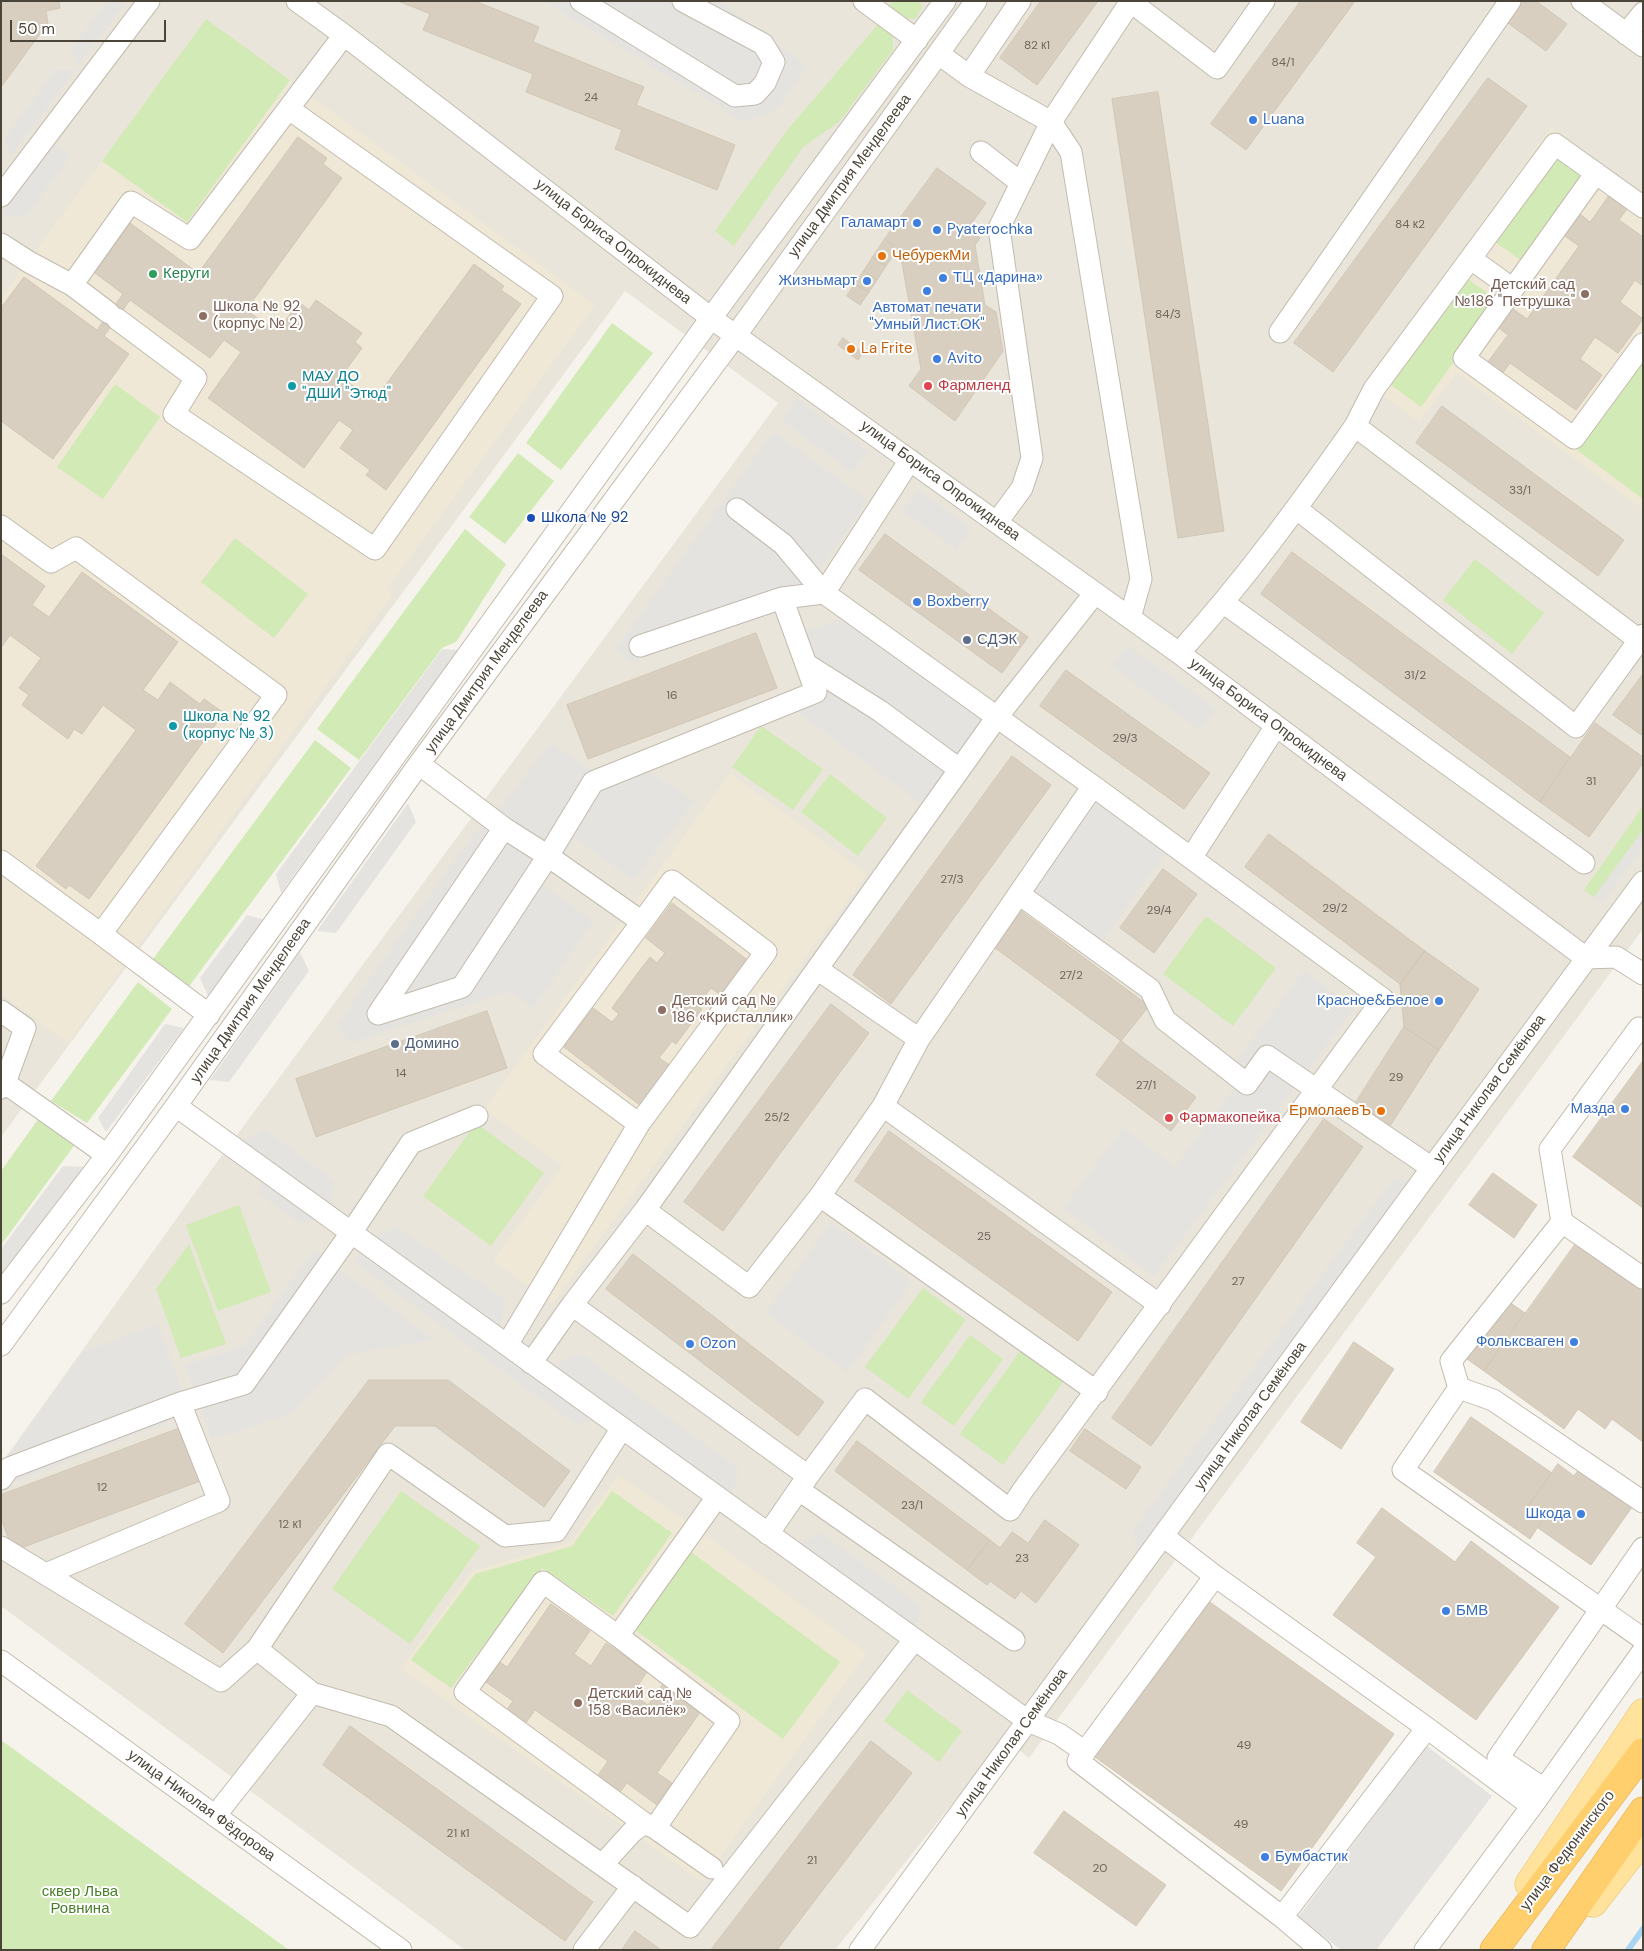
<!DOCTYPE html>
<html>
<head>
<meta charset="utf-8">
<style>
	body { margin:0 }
	#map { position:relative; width:1644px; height:1951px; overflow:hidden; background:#f6f3ec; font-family:"DM Sans",sans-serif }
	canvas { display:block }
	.frame { position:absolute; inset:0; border:2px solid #4b4439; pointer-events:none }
	.scale { position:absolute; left:10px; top:20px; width:156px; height:22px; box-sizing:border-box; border:2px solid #4b4439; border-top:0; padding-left:6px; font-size:15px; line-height:18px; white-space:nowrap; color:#4b4439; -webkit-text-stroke:4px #fff; paint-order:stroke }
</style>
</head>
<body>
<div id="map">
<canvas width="1644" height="1951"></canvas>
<div class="frame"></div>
<div class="scale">50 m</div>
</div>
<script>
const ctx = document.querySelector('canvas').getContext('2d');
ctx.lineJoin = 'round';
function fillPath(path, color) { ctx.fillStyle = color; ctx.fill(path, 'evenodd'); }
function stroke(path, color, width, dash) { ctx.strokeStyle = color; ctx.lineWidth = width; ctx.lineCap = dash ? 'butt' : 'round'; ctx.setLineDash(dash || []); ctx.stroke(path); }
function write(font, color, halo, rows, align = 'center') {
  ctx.font = font + ' "DM Sans",sans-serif'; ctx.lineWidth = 4; ctx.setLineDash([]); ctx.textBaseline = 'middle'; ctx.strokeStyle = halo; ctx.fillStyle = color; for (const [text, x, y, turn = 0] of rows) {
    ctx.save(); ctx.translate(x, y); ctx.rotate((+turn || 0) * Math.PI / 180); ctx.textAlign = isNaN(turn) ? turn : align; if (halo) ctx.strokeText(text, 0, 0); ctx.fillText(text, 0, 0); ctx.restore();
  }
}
const residential = new Path2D(`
	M1,1H1643V929L1029,1758L1005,1738L835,1950H465L1,1606V1464L217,1162L778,403L625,291L1,1137Z`);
const education = new Path2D(`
	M206,19L595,305L387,589L393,594L68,1043L1,994V298Z
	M1551,127L1643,193V509L1457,373L1419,422L1365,382Z
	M730,773L867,874L552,1304L493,1261L562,1166L484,1109Z
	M618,1475L696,1528L867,1653L702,1882L401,1669L472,1571L571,1542Z`);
const green = new Path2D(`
	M893,1H919L922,8L915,19L902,18L887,9Z
	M206,19L290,80L187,222L102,161Z
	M879,23L893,36V50L840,121L803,147L734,246L715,231L789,128Z
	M1556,155L1583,174L1522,261L1495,242Z
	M1468,279L1498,301L1421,407L1391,385Z
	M612,323L653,353L561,470L526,443Z
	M1643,362V499L1577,450Z
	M115,384L160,417L103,499L57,467Z
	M518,453L554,481L505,544L469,517Z
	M465,529L506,564L456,642L442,648L359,760L317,729Z
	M235,538L308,594L274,638L201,582Z
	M1475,559L1544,613L1512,654L1443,600Z
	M761,726L823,769L793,810L732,767Z
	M315,740L351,768L187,989L150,963Z
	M830,774L887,818L858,856L801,812Z
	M1643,806V830L1594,897L1584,890Z
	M1206,916L1276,968L1233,1026L1163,974Z
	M138,982L172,1009L87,1123L51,1101Z
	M39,1118L76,1143L1,1245V1171Z
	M476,1123L544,1173L491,1246L423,1196Z
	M239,1205L271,1292L218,1311L186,1225Z
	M189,1244L226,1344L181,1358L156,1289Z
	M923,1288L966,1320L908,1399L865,1367Z
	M970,1335L1003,1359L954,1426L921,1402Z
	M1023,1347L1066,1378L1003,1465L960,1434Z
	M401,1491L480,1546L410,1644L332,1589Z
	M612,1491L672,1533L613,1616L542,1568L451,1688L411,1660L475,1574L572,1546Z
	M691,1552L840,1662L783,1739L634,1629Z
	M907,1690L962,1731L939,1762L884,1721Z
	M1,1740L289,1950H1Z`);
const parking = new Path2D(`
	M107,1H126L79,65L71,50Z
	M543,1H720L807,66L776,110L745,122Z
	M56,70H75L11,156L5,138Z
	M53,143L70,156L25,217L1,216Z
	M797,399L868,451L852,472L782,420Z
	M773,432L868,500L794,607L632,662L615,650Z
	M918,490L971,528L956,549L903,511Z
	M854,614L997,717L930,810L787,704L816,692L795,635Z
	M1127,645L1216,709L1201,731L1112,667Z
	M442,649L458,650L281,893L276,874Z
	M551,742L596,774L628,758L695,801L633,880L575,838L543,885L593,921L533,1008L509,991L351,1043L337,1025L474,834L503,805Z
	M1093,786L1172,844L1093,954L1015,900Z
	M408,803L416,822L336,933L317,931Z
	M1643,830V847L1602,903L1594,897Z
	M247,915L265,920L208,996L200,978Z
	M300,952L309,971L229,1082L210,1080Z
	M1304,971L1354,1008L1154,1276L1063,1208L1123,1128L1175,1167L1234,1089L1223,1080Z
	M165,1024L184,1028L106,1132L98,1118Z
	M265,1130L334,1181L329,1217L300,1223L260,1195L262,1169L233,1147Z
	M63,1166L84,1167L1,1280V1249Z
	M1394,1178L1420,1184L1141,1565L1133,1531Z
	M831,1223L912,1281L847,1372L766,1313Z
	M398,1228L505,1300L498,1339L541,1370L581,1354L739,1469L729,1506L605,1416L577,1425L356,1263L360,1239Z
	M314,1250L433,1340L346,1355L292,1413L212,1439L185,1365L245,1345Z
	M158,1324L190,1413L4,1486L1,1465L84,1351Z
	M821,1533L921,1606L914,1640L789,1549Z
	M1427,1746L1492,1796L1376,1950H1341L1298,1917Z`);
const stream = new Path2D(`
	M1628,1950L1643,1929`);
const building = new Path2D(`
	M1,1H59L60,8L46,11L48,23L1,87Z
	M398,1H475L539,27L533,42L644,87L636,105L735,145L717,190L615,149L622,130L526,92L533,74L423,30L430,14Z
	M1041,1H1098L1037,85L1000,58Z
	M1301,1H1355L1246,150L1211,124Z
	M1524,1H1536L1567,24L1546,51L1508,23Z
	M1488,78L1527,106L1333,372L1294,343Z
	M1158,92L1224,531L1178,538L1112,99Z
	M298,137L327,158L323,164L342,178L246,310L277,332L299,302L309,310L316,300L362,333L355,342L362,348L341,377L374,401L474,264L504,286L501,290L521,304L386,490L366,475L370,470L340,448L353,430L339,420L304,468L208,398L241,352L224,340L210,358L130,300L104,336L129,354L53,459L1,421V308L24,277L97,330L123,294L95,273L130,223L198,273Z
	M937,168L986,203L968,228L980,238L975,245L985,305L996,312L1003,351L955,421L909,386L921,369L900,252L885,239Z
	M1611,193L1629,206L1619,220L1643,237V286L1635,280L1620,302L1643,319L1618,353L1595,337L1580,359L1602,375L1576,410L1510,363L1502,374L1487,363L1508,335L1495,325L1509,306L1527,319L1579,246L1558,231L1574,209L1590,222Z
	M885,239L898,248L886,266L873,257Z
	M873,257L886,266L877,280L864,271Z
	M864,271L877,280L869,292L855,284Z
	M855,284L869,292L860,305L847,296Z
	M843,338L863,353L858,360L838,345Z
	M1442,406L1624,540L1598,576L1416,443Z
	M885,534L1028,637L1002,673L859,570Z
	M1292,552L1570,757L1540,802L1261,594Z
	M1,554L45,586L32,605L49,617L82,572L178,642L143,690L158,700L170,682L200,704L204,699L224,713L89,899L69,885L66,889L36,866L136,730L103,705L82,734L74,729L68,739L22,705L29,695L19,688L41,658L10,635L1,648Z
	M756,633L777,688L588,759L567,705Z
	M1066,670L1210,773L1184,809L1040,706Z
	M1643,674V736L1613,715Z
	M1595,723L1643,757V763L1589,837L1540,802Z
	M1012,756L1051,785L891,1004L853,975Z
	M1269,834L1425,951L1400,984L1245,867Z
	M1163,869L1197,894L1154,953L1120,928Z
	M672,903L749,961L722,996L711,988L697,1006L702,1009L676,1044L672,1041L659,1058L671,1066L641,1106L564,1047L593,1008L612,1022L619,1014L612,1008L631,982L650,957L657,963L665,953L646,938Z
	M1021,911L1149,1006L1121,1041L994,947Z
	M1425,951L1479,989L1439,1050L1404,1027L1400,984Z
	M831,1004L869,1033L723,1231L684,1202Z
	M487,1011L507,1068L316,1137L296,1079Z
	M1404,1027L1439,1050L1388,1129L1353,1107Z
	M1121,1041L1196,1097L1171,1131L1096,1075Z
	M1643,1061V1208L1573,1157Z
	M1324,1119L1363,1147L1151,1446L1112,1418Z
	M889,1131L1112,1292L1078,1341L855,1181Z
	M1493,1173L1537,1205L1514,1238L1469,1205Z
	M1579,1239L1643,1285V1442L1612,1419L1605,1429L1578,1409L1564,1429L1484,1371Z
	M633,1254L824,1402L798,1436L606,1289Z
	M1509,1302L1525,1313L1484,1371L1467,1359Z
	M1354,1342L1394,1369L1341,1449L1301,1422Z
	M369,1380H448L570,1471L544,1507L435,1426H395L223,1653L185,1624Z
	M1471,1417L1552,1473L1527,1508L1543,1519L1530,1539L1434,1472Z
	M183,1427L203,1480L13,1551L1,1518V1495Z
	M1085,1429L1141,1467L1126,1489L1070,1451Z
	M857,1441L990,1540L967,1570L835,1471Z
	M1558,1464L1574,1476L1581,1466L1635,1503L1591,1565L1538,1528L1543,1519L1527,1508Z
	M1382,1508L1455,1562L1471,1541L1559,1607L1476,1720L1333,1615L1376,1557L1357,1543Z
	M1045,1520L1079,1545L1036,1603L1021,1591L1015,1599L990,1581L987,1585L967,1570L990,1540L1000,1548L1012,1532L1028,1543Z
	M1207,1600L1394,1734L1281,1891L1095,1757Z
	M551,1604L590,1631L574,1654L591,1666L606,1643L647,1672L632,1694L648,1705L663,1684L701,1711L657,1773L672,1783L657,1805L627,1783L616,1797L594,1781L608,1761L535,1710L522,1728L503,1715L513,1701L483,1680L497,1660L507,1667Z
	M350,1726L593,1902L565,1941L323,1765Z
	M871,1741L912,1773L777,1950H711Z
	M1064,1811L1166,1885L1136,1926L1034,1853Z
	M635,1931L661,1950H622Z`);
const minor = new Path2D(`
	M297,1L344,35L711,318L1179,653L1586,958L1616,957L1643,974
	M581,1L735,96L755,94L765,83L774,62L763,44L683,1
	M864,1L917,40
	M1582,1L1643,46
	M1131,2L1217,68L1264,1
	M1626,34L1643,13
	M939,54L969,76L1051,122L1071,152L1141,579L1130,618
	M969,76L1020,1
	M981,152L1021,183
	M1,196L149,1
	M1,244L29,262L72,285
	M1471,259L1513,289L1464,358L1574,438L1643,344
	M1513,289L1596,173
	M109,313L72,285L131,202L190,239L344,35
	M117,319L196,378L174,414L375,549L552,296L289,109
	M1280,332L1510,1
	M1297,509L1576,727L1643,635
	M997,522L1022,488L1032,458L999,228L1051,122L1131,1
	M1,526L51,562L76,548L276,695L101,934L1,861
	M782,598L824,593L910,460
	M1224,603L1584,863
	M1639,640L1355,426L1374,389L1555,144L1643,207
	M640,646L782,598L816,692L593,782L548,856L462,987L378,1014L504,828L548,856L642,922L672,881L766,952L639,1124L544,1054L642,922
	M1179,653C1244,581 1299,506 1355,426
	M806,664L880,711L959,769
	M419,764L504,828
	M1191,858L1276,726
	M1019,894L1150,989L1165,1020L1247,1084L1267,1056L1432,1168
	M101,934L209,1015
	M817,969L919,1039
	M1,1011L25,1028L5,1083L1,1088
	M1643,1029L1639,1028L1550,1149L1562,1222L1451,1361L1459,1388L1403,1470L1643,1639
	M5,1083L107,1155
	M176,1106L1028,1721L1059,1734L1085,1752
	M883,1106L1160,1305
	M820,1196L1097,1392
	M645,1210L749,1287L820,1196L883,1106L919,1039L1093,786L824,593L783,544L737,509
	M1562,1222L1643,1278
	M1,1293L107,1155L711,318L945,1
	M572,1305L808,1476
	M1,1345L176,1106L419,764L736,335L976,1
	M507,1345L639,1124
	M531,1363L572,1305L645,1210L997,717L1095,593
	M1459,1388L1493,1400L1643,1502
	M180,1403L244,1384L351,1233L411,1143L477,1116
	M1,1479L9,1468L180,1403L219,1501L46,1574
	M799,1490L1014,1640
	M768,1534L808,1476L865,1399L1010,1510L1023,1490L1383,999L1093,786
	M1163,1536L1215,1576L1427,1728L1532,1806
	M1,1547L221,1681L257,1649L312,1693L391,1716L690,1927L914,1640
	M1215,1576L1078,1761L1282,1917L1321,1950
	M618,1636L717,1497
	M257,1649L388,1454L505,1536L556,1531L622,1428
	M1,1661L401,1950
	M1544,1789L1498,1758L1643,1548
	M215,1816L312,1693
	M644,1823L465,1692L543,1582L618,1636L729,1721L655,1828
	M602,1865L632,1832L644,1823L655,1828L712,1868
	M1282,1917L1427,1728
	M584,1950L633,1886
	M860,1950L1420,1184L1643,882
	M1425,1950L1532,1806L1643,1651`);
const major = new Path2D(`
	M1529,1884L1643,1713
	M1593,1903L1643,1839`);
const highway = new Path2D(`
	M1494,1950L1643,1752
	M1546,1950L1643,1811`);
const markers = [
	[1253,120,5,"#3f7fe0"],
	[917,223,5,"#3f7fe0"],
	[937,230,5,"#3f7fe0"],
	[882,256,5,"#e8710a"],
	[153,274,5,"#2e9e5b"],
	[943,278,5,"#3f7fe0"],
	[867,281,5,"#3f7fe0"],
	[927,291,5,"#3f7fe0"],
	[1585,294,5,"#8d6e63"],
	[203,316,5,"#8d6e63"],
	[851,349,5,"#e8710a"],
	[937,359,5,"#3f7fe0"],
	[292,386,5,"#0f9aa8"],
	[928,386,5,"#e0444e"],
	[531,518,5,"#1a4fb4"],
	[917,602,5,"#3f7fe0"],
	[967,640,5,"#5c6f8a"],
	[173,726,5,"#0f9aa8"],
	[1439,1001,5,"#3f7fe0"],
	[662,1010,5,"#8d6e63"],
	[395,1044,5,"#5c6f8a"],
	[1625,1109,5,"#3f7fe0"],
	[1381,1111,5,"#e8710a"],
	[1169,1118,5,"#e0444e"],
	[1574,1342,5,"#3f7fe0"],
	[690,1344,5,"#3f7fe0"],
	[1581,1514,5,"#3f7fe0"],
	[1446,1611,5,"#3f7fe0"],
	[578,1703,5,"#8d6e63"],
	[1265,1857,5,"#3f7fe0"]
];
const numberNames = [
	["82 к1",1037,46],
	["84/1",1283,63],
	["24",591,98],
	["84 к2",1410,225],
	["84/3",1168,315],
	["33/1",1520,491],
	["31/2",1415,676],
	["16",672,696],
	["29/3",1125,739],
	["31",1591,782],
	["27/3",952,880],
	["29/2",1335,909],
	["29/4",1159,911],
	["27/2",1071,976],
	["14",401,1074],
	["29",1396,1078],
	["27/1",1146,1086],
	["25/2",777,1118],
	["25",984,1237],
	["27",1238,1282],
	["12",102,1488],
	["23/1",912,1506],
	["12 к1",290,1525],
	["23",1022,1559],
	["49",1244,1746],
	["49",1241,1825],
	["21 к1",458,1834],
	["21",812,1861],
	["20",1100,1869]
];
const shopNames = [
	["Luana",1263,120],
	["Галамарт",907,223,"right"],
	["Pyaterochka",947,230],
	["ТЦ «Дарина»",953,278],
	["Жизньмарт",857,281,"right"],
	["Автомат печати",927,308,"center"],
	["\"Умный Лист.ОК\"",927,325,"center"],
	["Avito",947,359],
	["Boxberry",927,602],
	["Красное&Белое",1429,1001,"right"],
	["Мазда",1615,1109,"right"],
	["Фольксваген",1564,1342,"right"],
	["Ozon",700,1344],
	["Шкода",1571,1514,"right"],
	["БМВ",1456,1611],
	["Бумбастик",1275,1857]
];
const streetNames = [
	["улица Дмитрия Менделеева",850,176,-54],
	["улица Бориса Опрокиднева",613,242,38],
	["улица Бориса Опрокиднева",940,481,36],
	["улица Дмитрия Менделеева",487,672,-54],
	["улица Бориса Опрокиднева",1268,720,37],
	["улица Дмитрия Менделеева",251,1001,-55],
	["улица Николая Семёнова",1490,1089,-54],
	["улица Николая Семёнова",1251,1416,-54],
	["улица Николая Семёнова",1012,1743,-54],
	["улица Николая Фёдорова",201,1806,36],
	["улица Федюнинского",1568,1851,-53]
];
const foodNames = [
	["ЧебурекМи",892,256],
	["La Frite",861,349],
	["ЕрмолаевЪ",1371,1111,"right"]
];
const leisureNames = [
	["Керуги",163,274]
];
const educationNames = [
	["Детский сад",1575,285,"right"],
	["№186 \"Петрушка\"",1575,302,"right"],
	["Школа № 92",213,307],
	["(корпус № 2)",213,324],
	["Детский сад №",672,1001],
	["186 «Кристаллик»",672,1018],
	["Детский сад №",588,1694],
	["158 «Василёк»",588,1711]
];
const cultureNames = [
	["МАУ ДО",302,377],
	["\"ДШИ \"Этюд\"",302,394],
	["Школа № 92",183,717],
	["(корпус № 3)",183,734]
];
const healthNames = [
	["Фармленд",938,386],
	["Фармакопейка",1179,1118]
];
const transitNames = [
	["Школа № 92",541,518]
];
const serviceNames = [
	["СДЭК",977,640],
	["Домино",405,1044]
];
const parkNames = [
	["сквер Льва",80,1892],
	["Ровнина",80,1909]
];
fillPath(residential, '#eae5da');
fillPath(education, '#efe8d6');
fillPath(green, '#d2eab5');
fillPath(parking, '#e5e3e0');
stroke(stream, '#a9d4f2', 6);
fillPath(building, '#d8cfc1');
stroke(building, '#d3c7b4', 1);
stroke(minor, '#c2bbae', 23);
stroke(major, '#e6c16a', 29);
stroke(highway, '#e0a43c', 29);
stroke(minor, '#fff', 21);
stroke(major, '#ffe39c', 28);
stroke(highway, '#ffcf6e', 28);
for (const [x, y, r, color] of markers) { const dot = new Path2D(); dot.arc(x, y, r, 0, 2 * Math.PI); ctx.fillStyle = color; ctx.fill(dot); stroke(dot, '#fff', 2); }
write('12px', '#6e675b', null, numberNames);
write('15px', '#366cbe', '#fff', shopNames, 'left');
write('15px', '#4b4439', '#fff', streetNames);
write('15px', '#c56008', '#fff', foodNames, 'left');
write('15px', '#27864d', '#fff', leisureNames, 'left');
write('15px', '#785e54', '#fff', educationNames, 'left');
write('15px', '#0d838f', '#fff', cultureNames, 'left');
write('15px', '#be3a42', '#fff', healthNames, 'left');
write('15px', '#164399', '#fff', transitNames, 'left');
write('15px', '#4e5e75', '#fff', serviceNames, 'left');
write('15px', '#4a7f2a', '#fff', parkNames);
</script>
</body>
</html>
